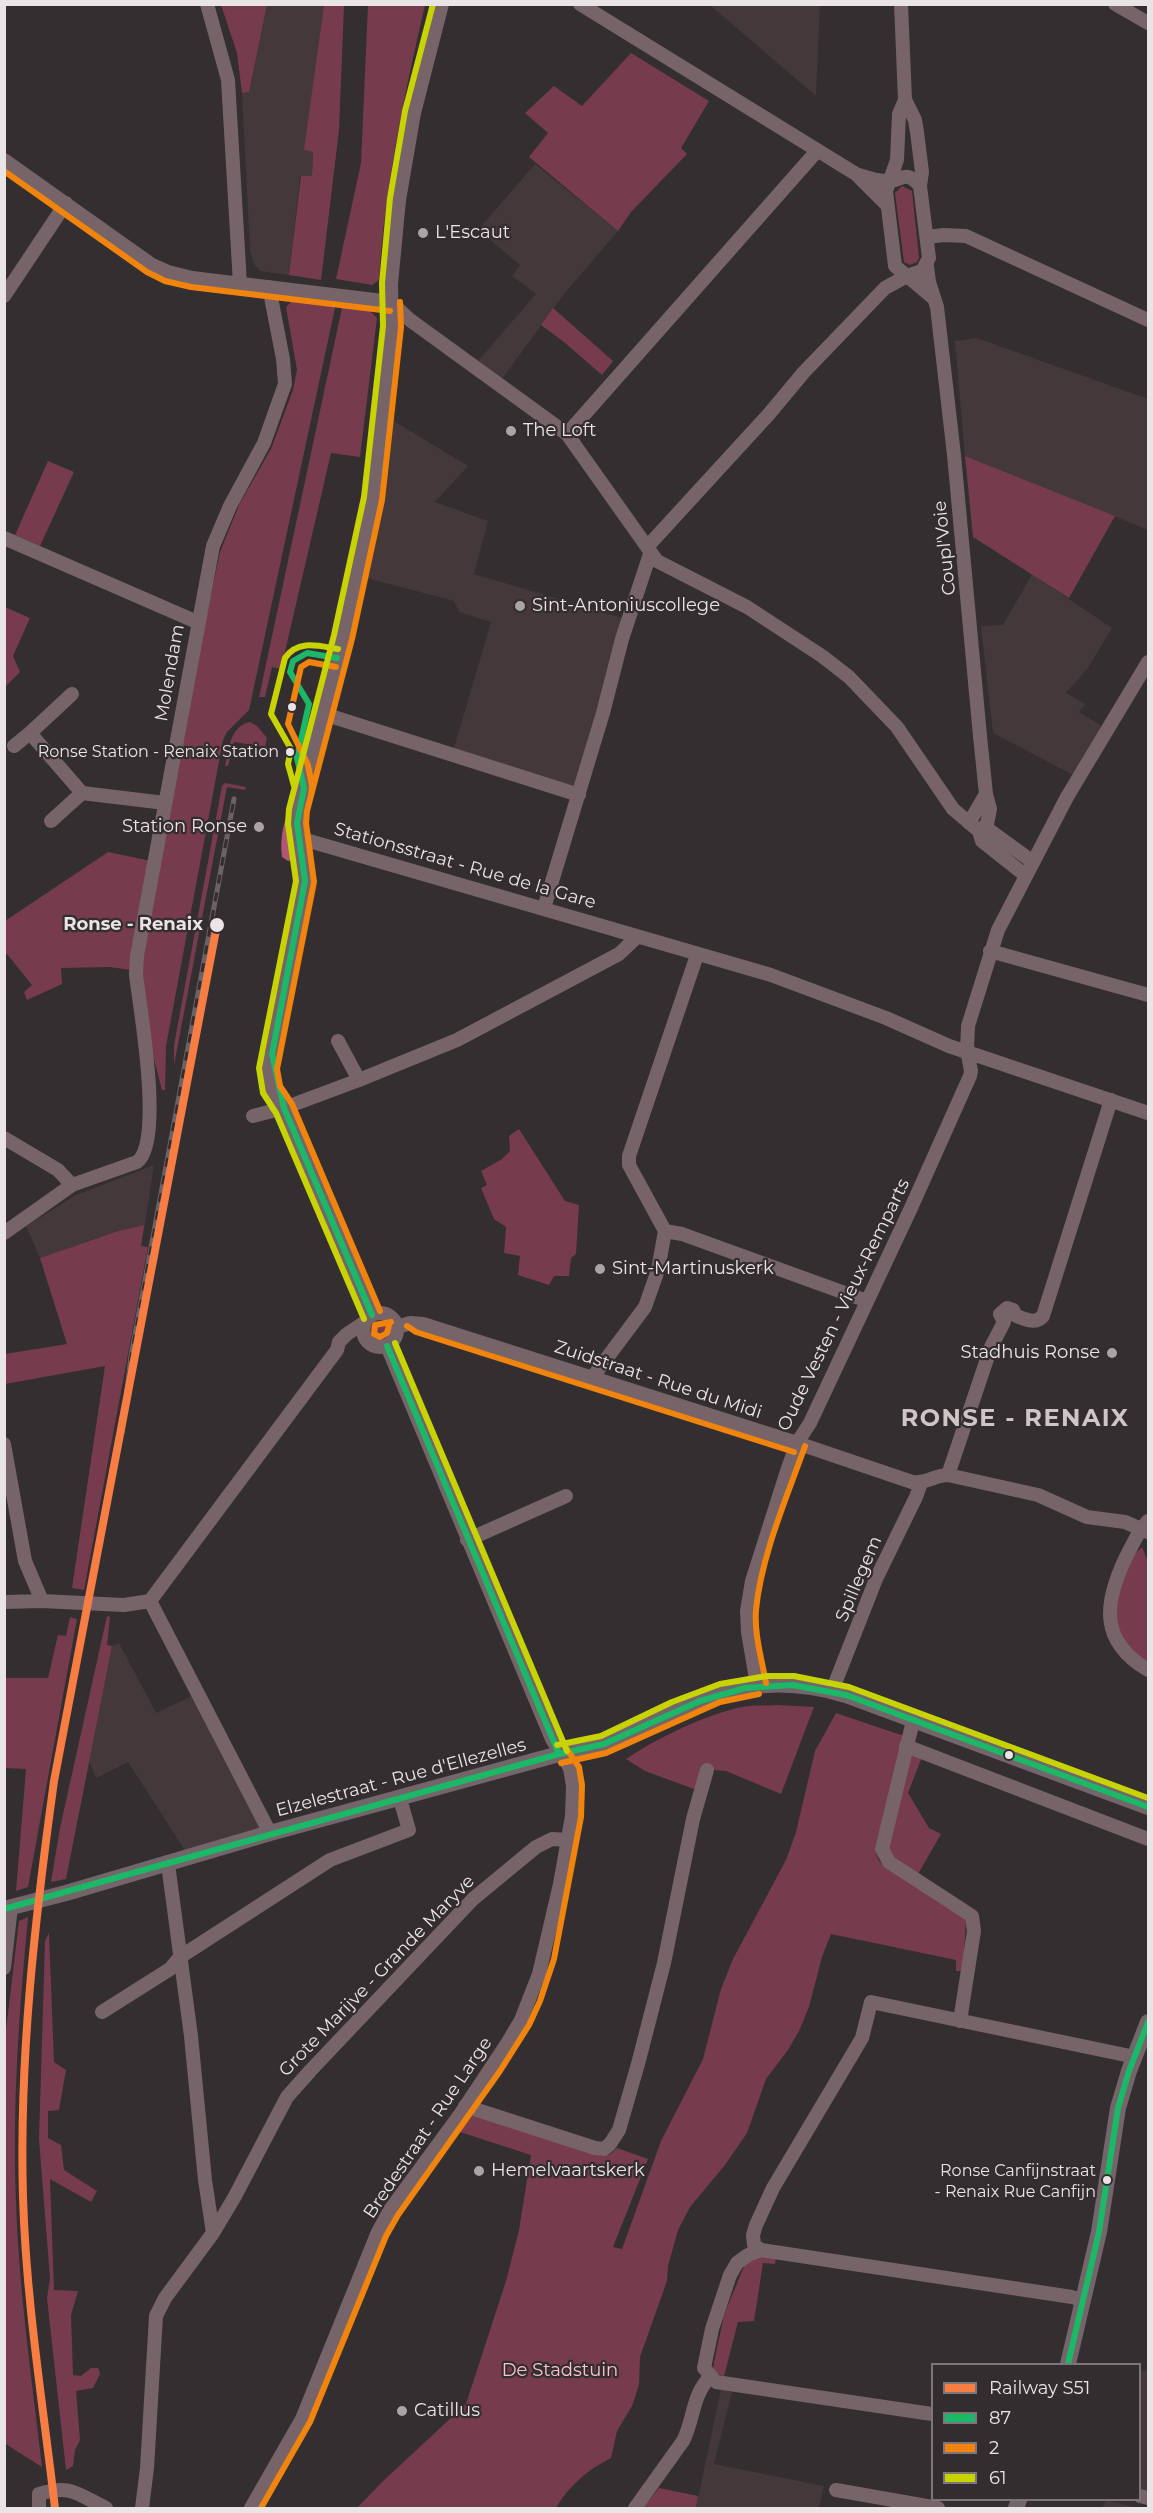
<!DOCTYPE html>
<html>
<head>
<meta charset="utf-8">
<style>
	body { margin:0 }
	#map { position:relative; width:1153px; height:2513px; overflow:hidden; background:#332e30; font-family:Montserrat,sans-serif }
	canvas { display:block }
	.frame { position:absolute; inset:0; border:6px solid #e9e4e5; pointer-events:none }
	.legend { position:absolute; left:931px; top:2363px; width:210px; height:138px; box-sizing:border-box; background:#342d2f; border:2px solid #7c7678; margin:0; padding:8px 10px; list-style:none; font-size:18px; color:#e9e4e5 }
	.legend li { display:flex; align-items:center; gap:12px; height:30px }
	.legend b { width:30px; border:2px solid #7c7678 }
</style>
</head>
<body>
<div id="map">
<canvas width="1153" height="2513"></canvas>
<div class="frame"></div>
<ul class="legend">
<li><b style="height:8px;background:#f77d43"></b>Railway S51</li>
<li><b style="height:8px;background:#1ab867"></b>87</li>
<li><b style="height:8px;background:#f1840d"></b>2</li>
<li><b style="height:8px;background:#c8d300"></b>61</li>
</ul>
</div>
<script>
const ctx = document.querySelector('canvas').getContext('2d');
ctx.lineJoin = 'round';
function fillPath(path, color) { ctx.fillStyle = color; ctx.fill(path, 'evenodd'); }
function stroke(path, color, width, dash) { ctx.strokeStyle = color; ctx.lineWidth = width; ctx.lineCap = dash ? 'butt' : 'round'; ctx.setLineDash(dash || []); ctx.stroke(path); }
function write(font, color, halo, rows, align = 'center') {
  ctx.font = font + ' Montserrat,sans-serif'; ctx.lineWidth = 4.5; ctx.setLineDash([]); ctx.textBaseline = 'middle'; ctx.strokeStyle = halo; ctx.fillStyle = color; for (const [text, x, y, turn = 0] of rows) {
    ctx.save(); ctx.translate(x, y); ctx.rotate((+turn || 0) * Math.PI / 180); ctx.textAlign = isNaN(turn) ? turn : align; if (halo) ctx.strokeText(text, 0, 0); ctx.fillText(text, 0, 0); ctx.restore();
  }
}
const built = new Path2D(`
	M267,5H324L305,150L313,152L312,177L300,176L289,275L260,271L254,264L250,250L242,93L249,92Z
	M710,5H820L816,96Z
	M535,164L618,231L564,294L502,379L478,361L536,294L512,276L520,265L478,230Z
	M977,338L1148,399V530L965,456L955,341Z
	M389,418L468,466L435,502L488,521L474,574L626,619L578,791L452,755L491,622L459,612L454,601L363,577L378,497Z
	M1032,574L1112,628L1088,668L1066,693L1085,704L1079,712L1102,726L1073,775L993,733L981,626L1003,625Z
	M154,1165L144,1225L118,1231L40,1258L26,1226L76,1195Z
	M119,1643L156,1713L194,1695L264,1827L186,1852L128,1762L96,1778L89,1761L112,1646Z
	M1140,2370L1148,2371V2491L1140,2489Z
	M721,2389L732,2392L714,2464L824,2486L819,2508H696Z
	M1106,2500L1138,2508H1102Z`);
const green = new Path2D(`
	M221,5H267L249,92L242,93L237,53Z
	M324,5H344L339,130L321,280L289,275L301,176H312L313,152L304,150Z
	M368,5H425C404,96 385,186 379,280L372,285L336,279L361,163Z
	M631,53L709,101L681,148L687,154L631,212L618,231L529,157L548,133L525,113L554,86L582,106Z
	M902,186L912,191L919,258L917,262L910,265L904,262L895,193Z
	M307,299L336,303L249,710L227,732L223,740L166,1046L165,1090H162L149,1040L141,968L202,636L220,552L240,503L271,449L293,390L297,370L286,307L293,300Z
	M343,303L366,307L377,318L360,457L331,453L281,669L272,667L265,697H259Z
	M553,308L613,361L602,375L564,342L541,325Z
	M965,456L1115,516L1069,598L973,537Z
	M48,461L74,472L40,546L15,535Z
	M5,607L30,618L13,656L20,672L5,687Z
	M250,722L257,726L267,738L265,747L234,742L228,766H225C228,750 230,726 250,722Z
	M225,783L246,787L245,790L227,787L174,1065V1045L222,786Z
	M108,852L151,861L131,970L110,967L61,968L62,984L27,1000L24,992L32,985L7,954L5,955V921Z
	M519,1129L565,1201L579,1205L576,1254L571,1258L569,1276H554L549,1285L518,1275L520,1256L504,1253L506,1227L494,1219L481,1188L487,1185L481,1171L502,1159L510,1151L509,1136Z
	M154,1165L141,1246L148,1247L84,1590L72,1588L105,1366L5,1384V1354L67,1344L40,1258L118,1231L144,1225Z
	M369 1332a10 10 0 1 1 20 0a10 10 0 1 1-20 0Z
	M1142,1547L1148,1562V1664C1136,1655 1122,1645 1118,1630C1110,1603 1122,1564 1142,1547Z
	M107,1616L110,1617L107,1645L112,1646L66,1879L51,1882L60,1828Z
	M70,1617L77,1619L28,1887L16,1891L26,1769L5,1768V1678H48L58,1635L66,1636Z
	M777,1705L814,1707L781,1794L726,1771L714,1770L706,1765L694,1789L645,1771L626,1759C655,1739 714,1710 749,1706C758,1705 768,1706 777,1705Z
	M836,1713L904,1736L875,1848C877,1858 879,1863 887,1868L966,1919L963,1971H956V1960L831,1934L822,1957L809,2007L799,2031L788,2050L766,2079L747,2133L725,2165L690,2207L678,2230L668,2266L667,2281L640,2357L639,2385L632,2406L617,2431L611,2458C589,2469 568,2486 556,2508H357L382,2482L466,2404L506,2281L519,2230L531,2155L457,2131L469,2115L473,2114L601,2156L609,2155L617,2148L648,2159L613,2247L622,2249L661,2141L703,2059L721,1989L733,1959L786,1860L796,1832L815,1751Z
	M910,1753L922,1757L908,1793L929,1828L941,1834L918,1874L890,1857L888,1834Z
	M28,1917C19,2012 12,2108 16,2204C19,2291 32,2380 42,2467L4,2443V2047L19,1921Z
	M49,1933L54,2062L66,2070L59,2110L48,2111V2138L61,2145L64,2170L97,2191L91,2202L50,2179L54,2290L78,2291L71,2315L73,2375L81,2376L91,2368H98L100,2374L93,2388L76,2391L80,2440L75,2450L73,2466L66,2470L47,2298L50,2278L39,2139L45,1941Z
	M757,2256L776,2258L775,2264L763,2263L754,2321L738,2322L724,2376L712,2372L724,2315L747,2259Z
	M659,2488L698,2496L696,2508H643Z`);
const water = new Path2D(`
	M290,811C291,819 295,856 292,860L288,861L282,857C280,843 282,822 290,811Z`);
const minor = new Path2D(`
	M207,4L228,80L240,284
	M580,4L856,174C866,177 879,182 890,181C904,179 906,170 920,186
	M901,4L905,100L899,114L897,160L886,191L895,266L932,297
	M1115,4L1148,23
	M4,160L152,265L168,272L192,278L391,302
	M858,176L886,204
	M927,237L944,235L966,236L1148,320
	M927,266L929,282L937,307L954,455L980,736L986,794L990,809L987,824L979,831
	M4,296L66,203
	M391,302L410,320L567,434L657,561L747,607L822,656L849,677L897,727L953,809L979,831L982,841L1025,875
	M567,434L817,151
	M4,538L197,622
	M647,547L769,414L804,372L885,288L907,276L922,271L929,258L920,186L922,172L917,132L915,120L905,100
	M72,694L30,733L82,793
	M324,714L579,795
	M14,746L30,733
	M51,821L82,793L165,803
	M969,823L986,794
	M979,831L989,830L1033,862
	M299,838L771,975L886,1018L949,1046L1148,1113
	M544,908L603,713L622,639L650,554
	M990,951L1148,995
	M338,1041L359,1080
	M283,1101L284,1108L372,1315
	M284,1108C269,1094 263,1072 272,1054L305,881L297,823L298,810L343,637L373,498L392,326L391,284L399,200L414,113L442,4
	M253,1116L284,1108L359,1080L457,1040L619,954L637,937
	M4,1138L58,1170L72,1185
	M665,1231L682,1234L867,1301
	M4,1233L72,1185L137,1162C164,1143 140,1008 136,975L137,956L213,546L230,506L264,443L285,384L283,359L269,287
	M363 1330a17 17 0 1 1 34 0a17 17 0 1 1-34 0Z
	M1004,1322L1000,1314L1007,1308L1013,1310L1016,1316C1026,1319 1035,1325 1043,1316L1111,1100
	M398,1327L410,1323L423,1324L797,1443L912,1482C926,1484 935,1475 948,1475L1038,1495L1087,1517L1125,1522L1148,1532
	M592,1378L645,1307L658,1270L665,1231L629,1165V1156L697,955
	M4,1444L25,1561L42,1601
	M948,1475L991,1347L1004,1322
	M1148,1521C1138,1531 1133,1544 1126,1557C1104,1603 1099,1641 1148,1670
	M467,1540L566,1496
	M150,1601L270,1833
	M4,1602L42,1601L124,1605L150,1601L337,1350L339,1342L347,1334L365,1322
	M757,1685L748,1632L747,1611L752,1581L787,1471L797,1443L810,1423L911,1208L970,1076L971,1071L967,1050L968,1026L998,930L1067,797L1148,662
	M832,1691L876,1579L916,1497L921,1483
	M913,1721L882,1849L889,1862L972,1916L974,1931L960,2021
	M906,1746L1148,1839
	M168,1864L191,2036L205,2180L213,2233
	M4,1968L11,1907
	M102,2012L170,1969L180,1957L330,1860L409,1830L400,1799
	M465,2106L595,2148L604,2149L610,2144L619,2130L638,2064L664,1963L693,1819L707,1770
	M761,2250L748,2255L737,2263L730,2275L712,2329L704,2368L716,2382L932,2414
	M1083,2301L1072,2297L761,2250L754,2245L753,2235L756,2225L773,2188L862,2038L871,2002L1135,2057
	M836,2490L938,2508
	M1140,2496L1148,2498
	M39,2508V2494C71,2484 77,2494 106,2508
	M142,2508L147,2468L156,2316L165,2298L213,2233L234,2198L287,2097L311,2070L473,1899L536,1847L552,1839L568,1840
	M251,2508L302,2419L378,2232L390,2210L459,2116L508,2042L521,2020L539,1974L560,1884L572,1816L573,1786L570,1768L552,1739L387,1346
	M635,2508L683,2441C694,2420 692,2395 710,2377`);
const major = new Path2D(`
	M4,1909L66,1893L270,1833L559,1754C574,1751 590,1749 604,1744C620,1738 635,1729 650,1722C721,1689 768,1672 846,1695L1148,1807
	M1068,2364L1099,2232L1118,2108L1129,2071L1148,2022
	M1016,2508L1019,2500`);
const rail = new Path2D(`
	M122,1433L131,1356L234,799`);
const bus1 = new Path2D(`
	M337,658L307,653L293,661L290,672L309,704L297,758L304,788L297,823L305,881L272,1054L284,1108L372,1315
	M387,1346L559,1754
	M4,1909L559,1754L604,1744L700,1701L745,1688L792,1685L846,1695L1148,1807
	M1068,2364L1099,2232L1118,2108L1129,2071L1148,2022`);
const bus2 = new Path2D(`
	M4,171L147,272L165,281L191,287L390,311
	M311,796L312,786L308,765L288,724L301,667L309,662L336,667
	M380,1311L292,1104L280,1086L277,1069L314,882L306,823L307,811L352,639L382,500L401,327L400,302
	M389,1325L387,1333L380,1337L374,1334L375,1325L391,1322
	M407,1326L416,1332L794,1452
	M766,1683C762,1660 754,1634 756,1610C761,1556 787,1497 805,1446
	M561,1763L606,1753L720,1702L759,1694
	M261,2508L310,2422L386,2236L398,2215L500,2071L529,2025L540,2001L554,1959L581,1817L582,1785L579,1767L566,1748`);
const bus3 = new Path2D(`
	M294,786L288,764L291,749L271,714L285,658C298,639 319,646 338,649
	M364,1319L276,1113L263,1093L259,1068L296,881L288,824L289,809L334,635L364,497L383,326L382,283L390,198L405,111L433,4
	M395,1343L567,1751
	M557,1745L601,1736L672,1702L720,1684L767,1676H794L849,1687L1148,1798`);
const rail1 = new Path2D(`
	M55,2508C43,2405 26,2301 23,2197C19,2057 35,1919 54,1781L217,925`);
const markers = [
	[423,233,6,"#a9a4a6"],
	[511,431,6,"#a9a4a6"],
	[520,606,6,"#a9a4a6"],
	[292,707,5,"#e9e4e5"],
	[290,752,5,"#e9e4e5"],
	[259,827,6,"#a9a4a6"],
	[217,925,8,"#e9e4e5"],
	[600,1269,6,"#a9a4a6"],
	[1112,1353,6,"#a9a4a6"],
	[1009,1755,5,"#e9e4e5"],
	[479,2171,6,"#a9a4a6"],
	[1107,2180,5,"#e9e4e5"],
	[402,2411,6,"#a9a4a6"]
];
const busNames = [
	["Ronse Station - Renaix Station",279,752],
	["Ronse Canfijnstraat",1096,2171],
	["- Renaix Rue Canfijn",1096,2192]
];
const poiNames = [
	["L'Escaut",435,233],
	["The Loft",523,431],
	["Sint-Antoniuscollege",532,606],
	["Station Ronse",247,827,"right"],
	["Sint-Martinuskerk",612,1269],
	["Stadhuis Ronse",1100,1353,"right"],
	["Hemelvaartskerk",491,2171],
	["Catillus",414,2411]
];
const streetNames = [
	["Coupl'Voie",945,548,-96],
	["Molendam",170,673,-80],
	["Stationsstraat - Rue de la Gare",465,866,16],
	["Oude Vesten - Vieux-Remparts",844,1305,-64],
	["Zuidstraat - Rue du Midi",658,1380,18],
	["Spillegem",859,1579,-67],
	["Elzelestraat - Rue d'Ellezelles",401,1778,-15],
	["Grote Marijve - Grande Maryve",377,1976,-46],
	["Bredestraat - Rue Large",428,2128,-56]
];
const stopNames = [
	["Ronse - Renaix",203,925]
];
const parkNames = [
	["De Stadstuin",560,2371]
];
const districtNames = [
	["RONSE - RENAIX",1015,1419]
];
fillPath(built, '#44383a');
fillPath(green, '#763c4d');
fillPath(water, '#b05873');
stroke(minor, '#766469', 14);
stroke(major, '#74656a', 16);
stroke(rail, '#6c6266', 5);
stroke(rail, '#342d2f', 3, [9]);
stroke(bus1, '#1ab867', 6);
stroke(bus2, '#f1840d', 6);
stroke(bus3, '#c8d300', 6);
stroke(rail1, '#f77d43', 8);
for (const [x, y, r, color] of markers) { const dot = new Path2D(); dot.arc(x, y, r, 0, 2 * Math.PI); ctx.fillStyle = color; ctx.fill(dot); stroke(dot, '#342d2f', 2); }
write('16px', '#e9e4e5', '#342d2f', busNames, 'right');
write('18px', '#e9e4e5', '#342d2f', poiNames, 'left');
write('18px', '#e9e4e5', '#342d2f', streetNames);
write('bold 18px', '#e9e4e5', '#342d2f', stopNames, 'right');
write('18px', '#f8c3d0', '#342d2f', parkNames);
ctx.letterSpacing = '1.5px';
write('bold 24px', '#cec5c7', '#342d2f', districtNames);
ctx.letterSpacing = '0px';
</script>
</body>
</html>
